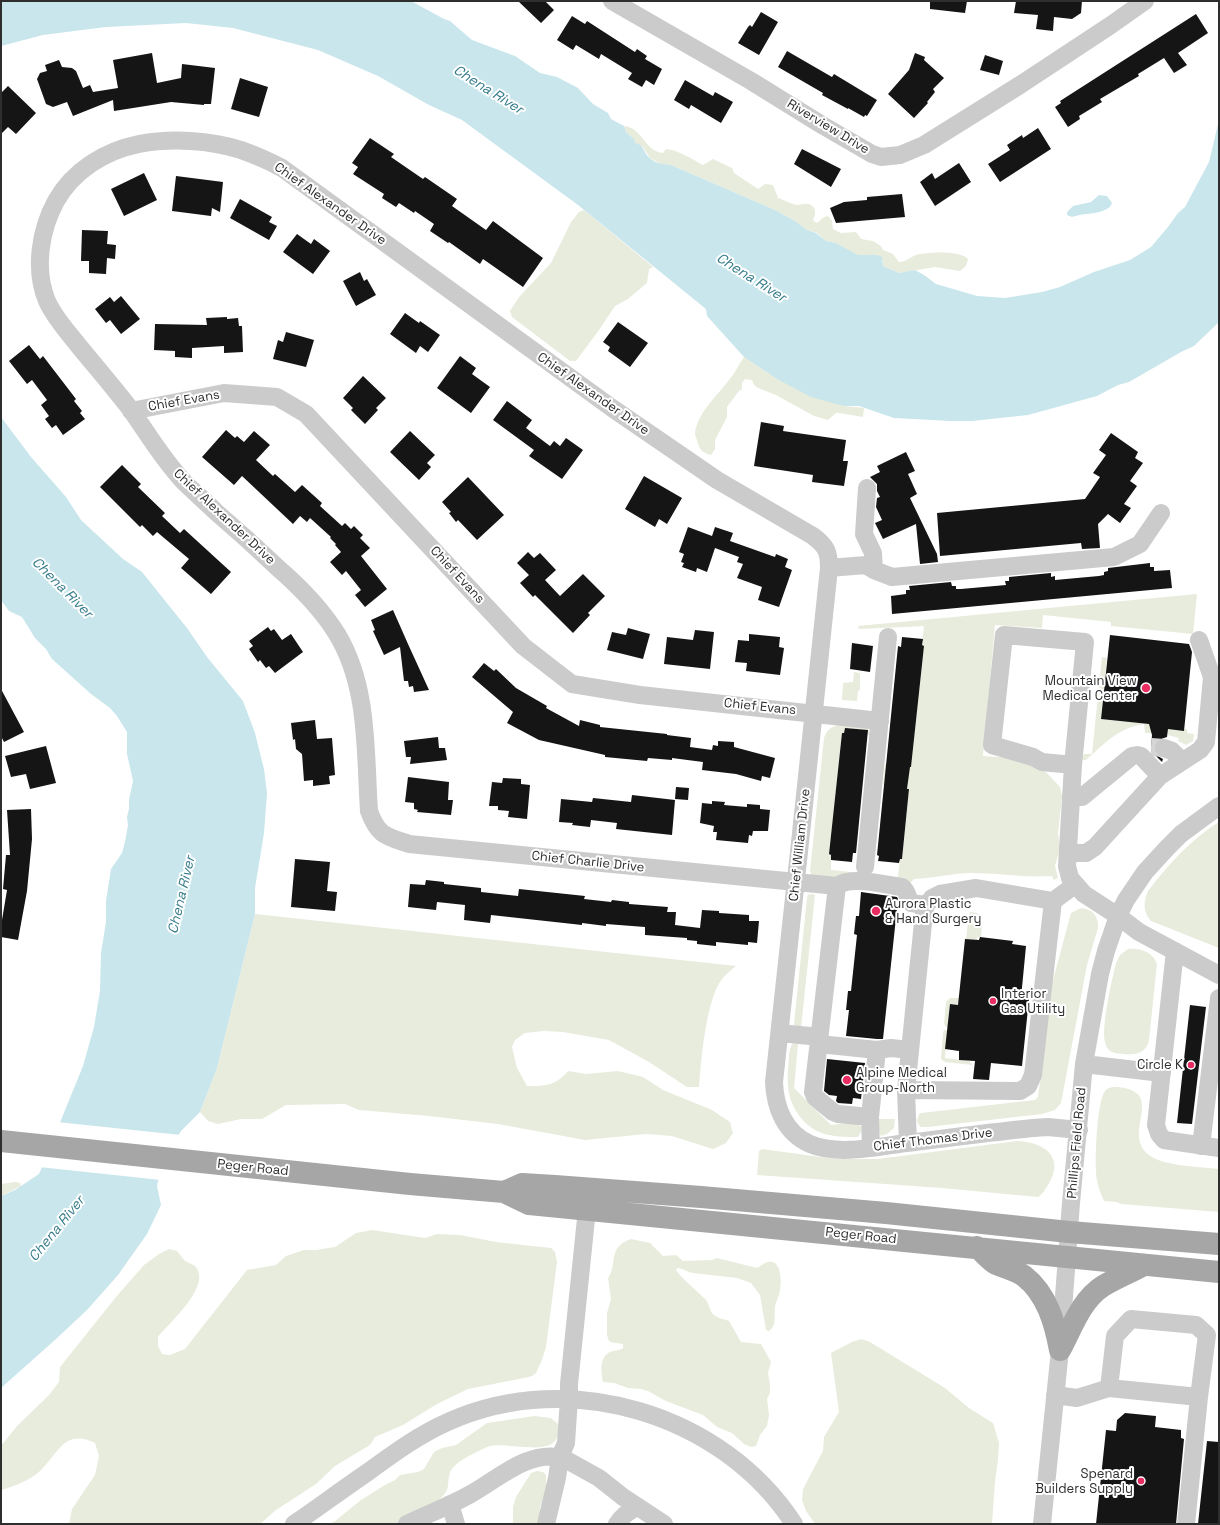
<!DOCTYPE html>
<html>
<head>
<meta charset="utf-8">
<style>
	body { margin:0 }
	#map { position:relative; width:1220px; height:1525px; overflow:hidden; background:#fff; font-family:"Space Grotesk",sans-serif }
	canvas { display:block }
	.frame { position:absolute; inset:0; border:2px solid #2e2e2e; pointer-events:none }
</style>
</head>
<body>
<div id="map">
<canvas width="1220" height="1525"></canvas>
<div class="frame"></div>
</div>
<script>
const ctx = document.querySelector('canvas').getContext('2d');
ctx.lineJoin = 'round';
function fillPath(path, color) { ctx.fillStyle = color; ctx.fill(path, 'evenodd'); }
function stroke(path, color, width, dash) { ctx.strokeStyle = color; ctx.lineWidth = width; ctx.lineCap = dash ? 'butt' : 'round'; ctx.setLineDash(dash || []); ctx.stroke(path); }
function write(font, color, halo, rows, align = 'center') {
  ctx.font = font + ' "Space Grotesk",sans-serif'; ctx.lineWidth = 4; ctx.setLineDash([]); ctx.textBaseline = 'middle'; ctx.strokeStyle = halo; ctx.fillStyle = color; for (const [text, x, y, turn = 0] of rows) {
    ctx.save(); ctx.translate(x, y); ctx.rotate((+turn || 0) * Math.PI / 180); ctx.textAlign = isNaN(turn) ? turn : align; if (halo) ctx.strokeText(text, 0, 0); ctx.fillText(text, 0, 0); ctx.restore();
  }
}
const green = new Path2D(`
	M624,126C642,127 645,152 663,153L666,149C679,150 691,159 703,165L713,159L732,168L734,173L758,189L765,184L773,185L778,198C784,200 791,204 797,205C798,205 802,204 803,204C814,202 818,211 813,220L815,222L817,223L824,217L828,216L832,221L833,229L841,233L856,232L861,239L873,241L881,246L883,250L893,254L899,262C906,262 910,257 916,255C927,252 960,250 968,259C967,266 965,267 960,271L935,267L899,273L883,266V261L877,255L858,256L836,243L826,241L817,233L807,230L795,221L775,210L671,165L661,164L650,158L643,147L635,143L631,136L626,132Z
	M584,210L653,267L649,269L647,283L628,299L615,306L599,330L576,361H570L512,317L510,311L519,297L551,263L571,222L579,212Z
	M744,357L777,379L844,406L864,408L863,417L839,413H836L828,420L814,416L776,395L758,388L754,385L752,380L745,379L742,383V389L738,392L727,407V417L715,440V449L711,455C697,451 700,446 695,435C696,414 717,396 729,380C735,373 739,364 744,357Z
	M1197,594L1193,634L1111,626V622L1043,615L1042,628L995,625L983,756L1013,758L1046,772L1060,787L1062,796L1058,834L1060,848L1055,866L1058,878L1054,880L1052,876C1025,878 999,873 972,873C953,873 934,878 914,879L910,883L812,876L810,871L824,738C830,718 853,726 868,728L870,735L865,734L866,730L845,728L844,733H842L829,854L831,855V870L898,877L900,859H902L909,789H907L908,783L883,785L885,764L911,767L924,646L922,645L924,626L859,629L858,626Z
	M1102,657L1107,658L1101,718L1149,724L1152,733H1145L1144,724C1118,728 1105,743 1086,760H1081L1084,754H1092Z
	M854,672L860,673V690L858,691L857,701L842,700L843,683L853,682Z
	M1168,729H1187V733L1194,734L1193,741L1186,745L1178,741L1179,738L1168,735Z
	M1219,822V948L1151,921C1143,912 1143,902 1148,891C1168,865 1190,840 1219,822Z
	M812,894L815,895L801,1028L795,1026L794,1024L807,898L808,895Z
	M1081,908C1093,909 1099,917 1098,928L1087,965L1062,1098L1061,1103L1055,1110L1042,1114L928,1127H921L919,1125L917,1121L919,1114L921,1113L1035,1100L1038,1097L1053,980L1071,913Z
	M970,912L977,913L979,914V917L982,926L981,937H977V940L966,939L969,914Z
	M255,914L736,966C731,970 726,974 722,979C706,999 701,1061 699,1087H687L649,1062L609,1040L563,1032L544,1031L525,1033L515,1040L512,1047L517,1068L527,1086C546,1086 555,1086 568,1071L586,1074L618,1071L643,1077L663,1090L712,1110L730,1122L733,1133L726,1143L713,1149L672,1136L646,1134L585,1140L498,1124L429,1116L359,1110L345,1104L286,1105L262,1119H241L218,1124L208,1121L200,1112L217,1068Z
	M1128,949C1140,948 1153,952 1157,964L1149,1040C1146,1054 1135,1055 1123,1054C1115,1053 1107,1053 1105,1042C1101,1027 1112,979 1116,963L1120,955Z
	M950,998H959L958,1005L950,1004L948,1027H946L944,1024L946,1002Z
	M944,1030H947L945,1058L969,1061L973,1065L945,1062L941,1059L943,1033Z
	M793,1043L798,1044L794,1088L831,1125C840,1124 872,1118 858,1137C831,1137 812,1136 796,1111C788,1098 787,1085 788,1070C789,1062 788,1049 793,1043Z
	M1117,1087C1170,1092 1117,1135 1152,1157C1166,1166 1202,1167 1219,1169V1212L1121,1204L1117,1202L1104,1201C1100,1192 1096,1181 1096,1171C1095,1157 1097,1101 1105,1091C1108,1087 1113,1087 1117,1087Z
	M879,1119H895L894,1128L887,1134L881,1136L877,1127Z
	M1017,1141C1044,1142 1066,1157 1048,1185C1045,1189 1043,1194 1038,1197L942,1188L757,1175L759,1151L762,1149L835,1159H878Z
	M16,1182L20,1183L21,1186L1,1196V1184Z
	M372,1230L425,1238L437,1234L460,1235L496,1242L551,1248L555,1252L557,1262L546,1347L542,1360L536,1373L532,1376L524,1378L468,1389L437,1404L403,1425L375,1437L370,1445L335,1466L316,1484L276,1510L260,1524H69L72,1509L95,1475L99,1456L95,1443C64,1428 58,1454 40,1471C29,1481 15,1486 1,1490V1446L17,1426L49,1395L59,1382L60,1367L116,1297L144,1265L159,1254L169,1249L177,1251C180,1254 182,1258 185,1261C188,1263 193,1264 196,1267C211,1287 170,1322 158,1337V1346L162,1354L170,1355L185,1349L247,1270L276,1265L286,1256L304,1250H316L335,1247L356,1233Z
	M631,1239L650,1243L663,1256L676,1255L683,1261L712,1260L717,1258L757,1268C760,1266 763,1264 765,1263C781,1256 782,1280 780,1289C780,1295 776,1301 775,1307C774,1315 777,1326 769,1331L766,1330L760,1295L751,1283L737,1278L693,1273C687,1272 683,1268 677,1268L676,1270C684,1281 695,1289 705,1299C709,1303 709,1308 712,1313C716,1318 724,1319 729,1321L741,1342L761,1344L771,1362L768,1373L770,1385V1393L767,1399L769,1415L767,1426L760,1435L756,1446L751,1447L744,1444L732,1433L717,1427L703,1415L666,1401L648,1391L641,1389L628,1388L614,1383L603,1382C601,1371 599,1358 610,1352C615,1350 619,1351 623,1348V1344L610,1342L608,1339L607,1334V1313L611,1299L608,1278C618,1264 607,1247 631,1239Z
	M861,1339L870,1342L945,1388L969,1408L993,1423L999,1443L998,1460L995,1481L992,1524H815L806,1511L802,1500L803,1489L823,1451L824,1437L839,1412L831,1353L852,1342Z
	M534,1416L551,1418L558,1424C565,1464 505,1439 487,1447C477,1452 453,1462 450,1473C447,1480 450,1487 445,1493C440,1501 432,1505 424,1509C415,1514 406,1521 397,1524C391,1525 384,1524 379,1524C362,1524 346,1524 330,1524L335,1521L361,1500L385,1485L395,1480L400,1475L418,1472L424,1469L434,1452L442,1448L456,1445L487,1423Z
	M537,1471L543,1472L546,1475V1492L540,1507V1524H513V1507L516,1497L531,1473Z`);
const water = new Path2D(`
	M1,1H411L444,19L450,21L472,40L515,56L540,73L557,77L578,88L593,104L608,113L611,119L624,126L626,132L634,139L635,143C645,145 643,153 650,158C656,164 663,164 671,165L775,210L795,221L807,230L816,233L826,241L836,243L858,255H877L882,257L883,266L899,273L915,270L924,275L936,284L977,296L1005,298L1042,292L1060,287L1094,272L1130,260L1151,247L1168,227L1178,213L1185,207L1209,162L1219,120V322L1194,346L1181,352L1129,382L1118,385L1097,396L1028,415L972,421H951L894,418L859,406H844L811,397L777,379L744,357L707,316L706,309L578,205L462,120L429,105L378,76L318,50L233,28L186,23L106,27L43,35L1,46Z
	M1099,195L1107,196L1112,203L1110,207C1097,216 1086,212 1072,217L1067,215V212L1073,206L1091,202Z
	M1,417L31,457L66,497L81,520L123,559L142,572L187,628L207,657L243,701L255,733L264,769L267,793L264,833L255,888V914L217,1068L200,1112L181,1131L163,1160L157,1186L161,1205L147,1234L118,1275L87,1310L56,1339L1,1388V1196L15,1190L39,1174L83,1066L94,1027L100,991L101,953L106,922V901L111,869L122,853L125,842L128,825L127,817L129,809V800L133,781L127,754V732L117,716L110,708L91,694L52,659L46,649L35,638L22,617L9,611L1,600Z`);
const pier = new Path2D(`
	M57,1122L181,1135L165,1161L161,1180L39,1167Z`);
const building = new Path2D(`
	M518,1H545L554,10L541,23Z
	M930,1H967L965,13L930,9Z
	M1016,1H1082L1081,13L1072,19L1054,17L1053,31L1036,29L1038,15L1014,13Z
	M761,12L778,22L759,55L738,43L748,27L750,25L752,27Z
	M1196,14L1208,33L1178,53L1187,65L1174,73L1164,58L1138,74L1139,76L1100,99L1102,102L1079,116L1080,119L1068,127L1055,107L1061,103L1060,101Z
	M572,16L585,24L587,21L635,52L637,49L647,56L645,59L662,69L654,85L646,80L642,87L628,79L632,73L601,54L599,59L576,45L573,50L557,40Z
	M787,51L832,77L834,74L877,100L867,116L865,115L864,117L848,108V109L822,95L823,93L778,67Z
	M152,53L157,83L181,78L182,64L215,68L211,104H204V105L171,102L114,111L113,100L73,116L67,102L53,107L46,104L37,79L40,73L47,71L45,65L59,60L62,67L72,68L76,71L83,88L90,85L93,92L118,88L113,60Z
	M915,53L925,57L924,60L944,78L933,89L935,92L927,102L928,103L914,118L888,94L909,70Z
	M985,55L1003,61L999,75L980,70Z
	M240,78L268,87L259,117L231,109Z
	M685,80L713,96L715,92L733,102L721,123L691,105L689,109L674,100Z
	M8,86L36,113L16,134L8,127L1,134V93Z
	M1038,128L1051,149L1000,182L988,164L1010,150L1007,145L1022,135L1023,138Z
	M370,138L394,154L391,157L423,179L425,177L457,199L452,206L486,230L493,221L543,258L523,287L483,259L480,264L449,242L448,243L430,231L434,224L415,211L414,213L399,203L396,207L382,198L384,194L353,174L358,167L352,163Z
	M802,149L841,169L831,187L794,164Z
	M959,163L971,182L935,206L920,182L932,173L935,179Z
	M144,173L157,200L124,216L111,189Z
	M176,176L223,182L220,212L212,208L211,216L172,211Z
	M902,194L905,217L836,223L830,208L844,202L867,200V197Z
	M240,199L272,217L269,222L277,226L269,240L230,218Z
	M82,230L108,231L107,244L116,245L115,259L107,258L106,274L89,273V261H81Z
	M297,234L311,244L314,239L330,251L313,274L283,252Z
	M360,272L364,281L367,279L376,295L356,306L343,281Z
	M121,296L140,319L121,334L110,320L106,323L95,309L110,297L114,302Z
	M405,313L419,323L420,321L440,335L428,352L420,346L416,353L390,334Z
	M227,317V319L238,318L239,326H242L243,352L224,353V346L192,348V358L175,357V351L154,350L155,324L207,325L206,318Z
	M618,322L648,343L630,367L608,351L610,347L603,342Z
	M286,332L314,340L306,367L273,359L278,340L283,342Z
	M29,345L40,359L43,356L76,399L74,401L82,411L80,413L85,419L63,435L56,425L52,428L45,419L49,416L41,405L47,400L32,380L27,384L9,361Z
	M460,356L476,368L472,374L490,387L471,413L437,388Z
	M363,376L386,398L376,408L378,410L365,424L351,410L353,408L343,398Z
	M507,401L532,420L526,428L550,446L554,441L560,446L566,438L583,450L562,479L529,456L534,450L493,420Z
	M761,422L784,426L783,431L846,440L843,461H848L844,486L812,482L813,475L754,466Z
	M226,430L235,438L237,436L244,442L254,431L270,445L256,460L273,476L275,474L295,492L302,485L322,503L320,506L342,526L345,523L351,529L354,526L363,535L360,538L370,548L361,556L387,589L365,607L355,595L361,590L346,571L342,575L330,562L341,552L335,545L336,544L330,538L331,537L310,518L307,522L300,516L293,524L242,476L234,485L202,457Z
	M410,431L435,455L427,463L431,467L419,480L390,452Z
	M1111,433L1138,452L1135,458L1143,463L1130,481L1137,486L1124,504L1131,508L1120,523L1108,514L1098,524L1100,548L1082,549L1081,543L940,556L937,513L1085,499L1100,477L1093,473L1106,455L1099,450Z
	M906,452L915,471L908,474L917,494L910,498L937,554L938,562L920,564L916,524L883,539L875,523L882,520L876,507L877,498L880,497L877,491V484L870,477L880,472L877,466Z
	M122,465L141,484L138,487L165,513L162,516L180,533L184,529L231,572L211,594L181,568L189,559L157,532L153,536L142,525L140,527L100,487Z
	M644,476L682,498L667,524L659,519L655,527L625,509Z
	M468,477L504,515L477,540L458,520L456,522L449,513L451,512L442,502Z
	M688,527L712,536L715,527L733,533L730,541L775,557L776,554L788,559L785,567L792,570L779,607L758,600L762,587L737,578L743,564L737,562L739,557L715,548L707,572L697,568L696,572L682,567L684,563L681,562L684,554L679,552Z
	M528,552L534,558L540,553L556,570L545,580L560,596L583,574L605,596L588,613L590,615L573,633L535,595L533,597L520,583L529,575L517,563Z
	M1150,563V567H1154V571L1170,570L1172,588L892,614L891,596L906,594V590H910L909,586L951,582L952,586H956V589H961L1006,585L1005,581H1009V577L1051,573V577L1055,576V580L1099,576L1104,575V572L1108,571V568Z
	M393,610L408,644L429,690L414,692L413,686L409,687L408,681H404L400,647L384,655L373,631L375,630L371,620Z
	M268,627L271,631L274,629L282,640L291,634L303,652L275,673L269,666L266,668L260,660L258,662L249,649L253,646L249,641Z
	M628,628L650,634L643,659L607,650L612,632L626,635Z
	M695,630L714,632L710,669L664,664L667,637L693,640Z
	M749,634L780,637L779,647L784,648L780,675L746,671L747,663L735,662L738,640L749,641Z
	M1110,635L1189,644L1192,652L1184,731L1168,729L1167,737L1158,740L1154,744V750L1156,755L1163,759L1162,762L1151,751L1152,735L1149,724L1101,719Z
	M902,637L923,639L922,645L924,646L911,767H910L907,789H909L902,859H900L899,863L878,861L879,856L877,855L898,646L901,647Z
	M852,643L873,646L870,672L850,669Z
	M484,663L494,671L496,669L516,688L547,706L546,708L579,726L580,720L600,725V727L667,734V735L691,738L690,747L712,750L713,745L718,746V741L734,742V747L775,758L770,778L762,776L761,781L736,774L702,770L703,762L672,758V760L648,758L647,761L605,757V755L539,740L507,723L513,712L472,677Z
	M1,689L24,732L4,742L1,736Z
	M315,720L317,739L332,738L335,775L329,776L330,784L313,786V780L304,781L302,754L296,749L295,739L293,740L291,723Z
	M845,728L868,730L856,853H853L852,862L831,860V855L829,854L842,733H844Z
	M438,737L439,748H445L447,760L410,764L411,757H406L404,741Z
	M46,746L56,783L30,789L26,774L11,777L5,756Z
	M408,777L449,782L448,800H453L451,815L417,812L418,810L414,809V803L405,802Z
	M503,778L521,779V784L530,785L527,819L508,817L509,811L498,810V806H489L492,782L502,783Z
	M676,787L689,788L688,800L675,799Z
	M632,795L675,800L672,835L616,829L617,823L591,820L590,827L572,825L573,823L559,822L561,799L592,802L593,798L631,802Z
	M712,801L725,802L724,805L747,807V804L760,805V809L770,810L768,831H753L752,836L749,835L748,843L716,840L717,832H713L714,826L700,823L702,803L712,804Z
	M31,809L32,839L27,891L18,940L1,937V920H2L7,890L3,889L6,855H10L7,810Z
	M295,859L330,862L327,891L337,892L335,911L291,907Z
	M426,880L444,882V884L481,888V892L518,896L519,889L585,896L584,899L611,902L612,900L629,902V904L668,907L667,912H676L675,925L700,928L702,910L719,911V913L749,915V921H759L757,943L748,942V945L716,942V946L697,944V941L687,940V938L645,935V927L606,924V926L582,923V925L491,915L490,923L464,920L465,905L437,902L436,910L408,907L410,884L425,885Z
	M861,892L897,897L898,899L883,1039H877L846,1036L849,1010H846L848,991H851L857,935L854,934L856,916H859Z
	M980,937L1013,941L1012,944L1026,946L1021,998L1029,999L1022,1066L991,1063L989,1080L973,1079L975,1061L959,1060V1051L945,1049L950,1004L958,1005L965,939L979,940Z
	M1190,1005L1206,1007L1192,1124L1177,1123Z
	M827,1059L865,1063L861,1099L853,1098L852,1104L838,1103L836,1101L837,1096L829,1095L824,1091Z
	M1125,1413L1156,1416L1155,1427L1181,1430V1438L1184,1439L1176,1524H1096L1106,1430L1116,1431L1117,1420Z
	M1207,1441L1219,1442V1524H1198Z`);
const minorTunnel = new Path2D(`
	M1151,747L1164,748`);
const minor = new Path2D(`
	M612,1L751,81L822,125L872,154L881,157L900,155L924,145L1020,85L1111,25L1145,1
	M131,411L224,393L277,397L306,414L523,646L572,684L640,695L880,721
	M867,488L864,534L873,553L874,570
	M829,568L866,565L874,570L892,577L1114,557L1140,544L1161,513
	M1164,748L1172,751L1182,761
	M1073,765L1042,762L1033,757L992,745L1004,635L1085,642L1073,765L1067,866L1070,878L1084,894L1118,916L1139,932L1219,975
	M1160,776L1200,750L1206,742L1212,677L1199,640
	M1069,853H1086L1095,847L1160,776L1141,756L1137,755L1132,756L1082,797H1071
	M865,867L888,637
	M837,886C851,875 885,885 902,887C908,891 907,898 911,903L926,905
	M1175,951L1156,1125L1159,1134L1164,1140L1219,1148
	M780,1033L820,1037
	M819,1044L877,1050L891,1048L910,1050
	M1084,1064L1162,1073
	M906,1090L924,913L926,905L932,898L940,894L976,888L1053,901
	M870,1117L877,1050
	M908,1143L906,1090L1020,1091L1028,1086L1033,1075L1053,901L1075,885
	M1201,1146L1219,998
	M871,1148L870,1117L838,1114L833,1112L815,1097L813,1092L837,886L796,882L409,844C386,836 378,836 369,811C365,752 369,687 337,634C321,608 301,588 278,568C258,549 237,530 216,512C206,502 194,492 184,482C163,460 148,434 131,410C114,388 96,367 78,345C67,331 54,317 47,301C34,270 40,230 56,201C73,171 104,151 139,144C171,138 210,140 241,150C255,155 269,161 282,168L612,408L717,480L813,536C826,546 829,551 829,568C811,739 793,911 774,1082C775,1108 785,1133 810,1144C840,1157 884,1145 915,1142C955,1137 994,1132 1033,1128L1048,1127L1079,1130
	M1055,1395L1077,1398L1109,1388L1115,1336L1131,1319L1196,1325L1207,1335L1199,1397L1109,1388
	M450,1504L456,1524
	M294,1524C319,1507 343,1489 368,1472C394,1453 420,1434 450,1421C570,1368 723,1414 794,1524
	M407,1524C428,1514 449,1506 469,1495C497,1480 528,1449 563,1458L599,1478L623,1497L664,1524
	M546,1524L557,1478L560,1457L566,1443L569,1399V1384L587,1209
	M617,1524C622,1516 629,1511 637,1507
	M1042,1524L1060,1350L1071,1203L1084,1064L1100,974L1106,951L1118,916L1126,900L1145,872L1167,848L1181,834L1219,806
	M1186,1524L1199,1397`);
const major = new Path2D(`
	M1,1141L410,1184L504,1192L529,1204L1219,1272
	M504,1192L522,1184L555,1186L701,1197L886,1213L1069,1232L1219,1244
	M977,1247C983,1252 989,1260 996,1264C1005,1268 1015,1270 1024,1276C1047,1294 1055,1323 1060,1350
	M1060,1350C1072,1328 1081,1300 1103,1286C1116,1278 1131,1272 1144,1265`);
const markers = [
	[1146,688,5,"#e92d63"],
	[876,911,5,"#e92d63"],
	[993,1001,4,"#e92d63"],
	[1191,1065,4,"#e92d63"],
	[847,1080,5,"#e92d63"],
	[1141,1481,4,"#e92d63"]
];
const streetNames = [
	["Riverview Drive",828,127,31],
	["Chief Alexander Drive",330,204,35],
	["Chief Alexander Drive",593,394,35],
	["Chief Evans",184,401,-10],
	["Chief Alexander Drive",224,517,43],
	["Chief Evans",457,575,47],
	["Chief Evans",760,707,6],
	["Chief William Drive",800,845,-84],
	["Chief Charlie Drive",588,862,6],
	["Chief Thomas Drive",933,1140,-7],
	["Phillips Field Road",1077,1143,-85],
	["Peger Road",253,1168,6],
	["Peger Road",861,1236,6]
];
const poiNames = [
	["Mountain View",1137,681],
	["Medical Center",1137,696],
	["Aurora Plastic",885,904,"left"],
	["& Hand Surgery",885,919,"left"],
	["Interior",1001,994,"left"],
	["Gas Utility",1001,1009,"left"],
	["Circle K",1183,1065],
	["Alpine Medical",856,1073,"left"],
	["Group-North",856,1088,"left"],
	["Spenard",1133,1474],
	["Builders Supply",1133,1489]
];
const waterNames = [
	["Chena River",488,90,32],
	["Chena River",751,278,32],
	["Chena River",62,588,45],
	["Chena River",182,895,-77],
	["Chena River",57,1229,-51]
];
fillPath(green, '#e8ecdc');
fillPath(water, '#c8e6ec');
fillPath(pier, '#fff');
fillPath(building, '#151515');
stroke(minorTunnel, '#d5d5d5', 18, [18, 9]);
stroke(minor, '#cbcbcb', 18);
stroke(major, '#a6a6a6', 22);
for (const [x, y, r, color] of markers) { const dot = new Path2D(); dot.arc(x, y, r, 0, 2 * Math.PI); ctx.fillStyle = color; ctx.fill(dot); stroke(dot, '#fff', 1.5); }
write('13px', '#2e2e2e', '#fff', streetNames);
write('13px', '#2e2e2e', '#fff', poiNames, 'right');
write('italic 14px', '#387d8c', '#fff', waterNames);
</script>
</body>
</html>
